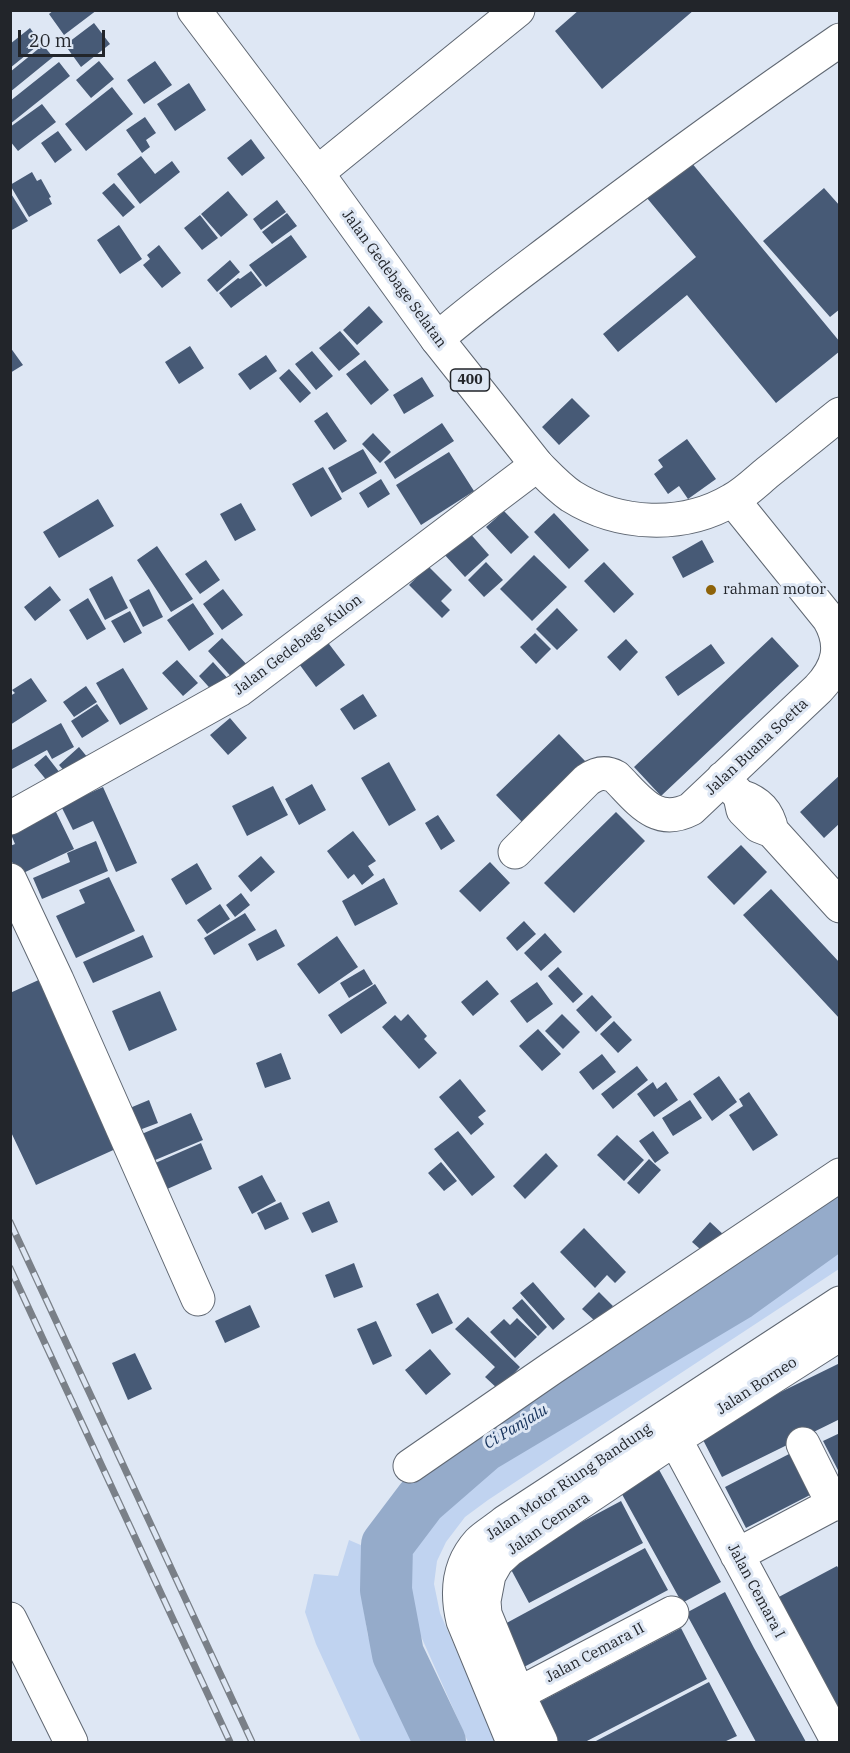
<!DOCTYPE html>
<style>
body{margin:0}
#map{position:relative;width:850px;height:1753px;overflow:hidden;background:#dee7f4;font-family:"IBM Plex Serif",serif}
canvas{display:block}
.frame{position:absolute;inset:0;border:12px solid #22252a;pointer-events:none}
.scale{position:absolute;left:18px;top:30px;width:87px;height:27px;box-sizing:border-box;border:3px solid #22252a;border-top:0;padding-left:8px;font-size:18px;line-height:21px;white-space:nowrap;color:#22252a;-webkit-text-stroke:4px #dee7f4;paint-order:stroke}
</style>
<div id="map">
<canvas width="850" height="1753"></canvas>
<div class="frame"></div>
<div class="scale">20 m</div>
</div>
<script>
const g = document.querySelector('canvas').getContext('2d');
g.lineJoin = 'round';
function fill(path, color) { g.fillStyle = color; g.fill(path, 'evenodd'); }
function strokePath(path, color, width, dash) { g.strokeStyle = color; g.lineWidth = width; g.lineCap = dash ? 'butt' : 'round'; g.setLineDash(dash || []); g.stroke(path); }
function drawText(font, color, halo, rows, align = 'center') {
  g.font = font + ' "IBM Plex Serif",serif'; g.lineWidth = 6; g.setLineDash([]); g.textBaseline = 'middle'; g.strokeStyle = halo; g.fillStyle = color; for (const [text, x, y, turn = 0] of rows) {
    g.save(); g.translate(x, y); g.rotate((+turn || 0) * Math.PI / 180); g.textAlign = isNaN(turn) ? turn : align; if (halo) g.strokeText(text, 0, 0); g.fillText(text, 0, 0); g.restore();
  }
}
const green = new Path2D(`
 M 839,1229 L 839,1269 L 488,1500 L 465,1517 L 446,1542 L 437,1561 L 434,1584 L 440,1613 L 496,1742 L 468,1742 L 416,1625 L 405,1586 L 408,1550 L 422,1516 L 445,1492 L 469,1472 Z
 M 349,1540 L 370,1549 L 361,1592 L 368,1636 L 417,1742 L 361,1742 L 316,1644 L 305,1612 L 314,1574 L 338,1576 Z`);
const river = new Path2D(`
 M 440,1742 L 398,1654 L 386,1590 L 387,1545 L 421,1500 L 482,1447 L 737,1295 L 840,1221`);
const building = new Path2D(`
 M 54,10 L 97,10 L 64,35 L 49,14 Z
 M 579,10 L 694,10 L 602,89 L 555,31 Z
 M 94,23 L 110,44 L 81,67 L 65,45 Z
 M 30,28 L 41,43 L 10,68 L 10,44 Z
 M 43,45 L 53,57 L 10,92 L 10,72 Z
 M 99,61 L 114,79 L 91,98 L 76,80 Z
 M 155,61 L 172,85 L 144,104 L 127,80 Z
 M 59,62 L 70,76 L 10,124 L 10,101 Z
 M 189,83 L 206,110 L 175,131 L 157,104 Z
 M 112,87 L 133,114 L 86,151 L 65,124 Z
 M 42,104 L 56,122 L 18,151 L 10,141 L 10,127 Z
 M 145,117 L 156,133 L 146,140 L 150,147 L 142,153 L 126,130 Z
 M 58,131 L 72,150 L 55,163 L 41,143 Z
 M 251,139 L 265,158 L 242,176 L 227,158 Z
 M 141,156 L 155,174 L 172,161 L 180,172 L 140,204 L 117,174 Z
 M 686,156 L 840,342 L 840,351 L 776,403 L 687,295 L 618,352 L 603,334 L 696,257 L 642,192 Z
 M 32,172 L 37,181 L 41,179 L 51,197 L 49,198 L 52,204 L 29,217 L 10,185 Z
 M 114,183 L 135,207 L 123,217 L 102,193 Z
 M 824,188 L 840,206 L 840,309 L 830,317 L 763,241 Z
 M 228,191 L 248,215 L 221,237 L 201,214 Z
 M 10,192 L 28,221 L 10,231 Z
 M 277,200 L 286,212 L 261,230 L 253,219 Z
 M 287,213 L 297,226 L 272,244 L 262,232 Z
 M 200,215 L 218,238 L 202,250 L 184,228 Z
 M 119,225 L 142,259 L 120,274 L 97,240 Z
 M 291,235 L 307,257 L 266,287 L 249,265 Z
 M 159,245 L 181,273 L 162,288 L 143,265 L 150,259 L 147,255 Z
 M 230,260 L 240,272 L 217,292 L 207,280 Z
 M 251,271 L 262,285 L 231,308 L 219,293 L 238,278 L 240,279 Z
 M 369,306 L 383,322 L 357,345 L 343,330 Z
 M 340,331 L 360,354 L 339,371 L 319,348 Z
 M 190,346 L 204,368 L 179,384 L 165,362 Z
 M 10,347 L 23,365 L 10,373 Z
 M 312,351 L 333,376 L 316,390 L 295,364 Z
 M 266,355 L 277,371 L 250,390 L 238,374 Z
 M 365,360 L 389,390 L 371,405 L 346,374 Z
 M 289,369 L 311,393 L 300,403 L 279,378 Z
 M 422,377 L 434,396 L 404,414 L 393,395 Z
 M 572,398 L 590,416 L 559,445 L 542,427 Z
 M 327,412 L 347,441 L 334,450 L 314,421 Z
 M 442,423 L 454,441 L 395,479 L 384,462 Z
 M 373,433 L 391,452 L 380,463 L 362,444 Z
 M 687,439 L 716,479 L 688,499 L 679,486 L 668,494 L 654,474 L 663,467 L 658,460 Z
 M 363,449 L 377,473 L 342,493 L 328,468 Z
 M 449,452 L 474,491 L 421,525 L 396,485 Z
 M 323,467 L 342,499 L 311,517 L 292,484 Z
 M 381,479 L 390,494 L 368,508 L 359,493 Z
 M 98,499 L 114,526 L 59,558 L 43,532 Z
 M 241,503 L 256,530 L 235,541 L 220,514 Z
 M 504,511 L 529,537 L 511,554 L 486,527 Z
 M 554,513 L 589,550 L 569,569 L 534,532 Z
 M 468,531 L 489,555 L 465,577 L 443,553 Z
 M 702,540 L 714,562 L 683,578 L 672,557 Z
 M 157,546 L 193,599 L 171,612 L 137,560 Z
 M 534,555 L 567,587 L 532,621 L 500,589 Z
 M 206,560 L 220,580 L 200,594 L 185,574 Z
 M 486,562 L 503,580 L 484,597 L 468,580 Z
 M 604,562 L 634,594 L 614,613 L 584,581 Z
 M 428,566 L 452,590 L 441,601 L 450,610 L 442,618 L 409,585 Z
 M 112,576 L 128,608 L 105,620 L 89,589 Z
 M 50,586 L 61,600 L 35,621 L 24,607 Z
 M 149,589 L 163,617 L 143,627 L 129,600 Z
 M 223,589 L 243,615 L 222,630 L 203,604 Z
 M 88,598 L 106,629 L 87,640 L 69,610 Z
 M 193,603 L 214,634 L 189,651 L 167,620 Z
 M 557,608 L 578,630 L 557,650 L 536,629 Z
 M 130,611 L 142,633 L 124,643 L 111,621 Z
 M 535,633 L 551,649 L 536,664 L 520,647 Z
 M 323,636 L 345,665 L 316,687 L 294,657 Z
 M 772,637 L 799,666 L 661,796 L 634,767 Z
 M 222,638 L 250,668 L 236,682 L 208,651 Z
 M 626,639 L 638,652 L 620,671 L 607,657 Z
 M 711,644 L 725,663 L 678,696 L 665,677 Z
 M 177,660 L 198,683 L 183,696 L 162,673 Z
 M 213,662 L 231,682 L 216,695 L 199,676 Z
 M 123,668 L 148,709 L 120,725 L 96,683 Z
 M 31,678 L 47,701 L 10,725 L 10,696 L 15,693 L 12,690 Z
 M 86,686 L 97,702 L 74,717 L 63,702 Z
 M 363,694 L 377,716 L 354,730 L 340,709 Z
 M 97,704 L 109,721 L 82,738 L 71,721 Z
 M 230,718 L 247,738 L 228,755 L 210,735 Z
 M 61,723 L 74,747 L 52,759 L 47,750 L 12,769 L 10,751 Z
 M 559,734 L 586,762 L 523,823 L 496,795 Z
 M 79,747 L 93,764 L 73,781 L 59,765 Z
 M 46,755 L 60,773 L 48,782 L 34,765 Z
 M 389,762 L 416,810 L 389,826 L 361,778 Z
 M 840,775 L 840,823 L 824,838 L 800,812 Z
 M 312,784 L 326,810 L 299,825 L 285,799 Z
 M 273,786 L 288,815 L 247,836 L 232,806 Z
 M 103,787 L 137,863 L 116,872 L 93,821 L 73,830 L 61,806 Z
 M 55,810 L 74,849 L 19,875 L 10,858 L 10,846 L 15,844 L 10,832 Z
 M 616,812 L 645,841 L 574,913 L 544,883 Z
 M 438,815 L 455,841 L 441,850 L 425,823 Z
 M 353,831 L 376,861 L 368,866 L 374,875 L 362,885 L 354,874 L 348,879 L 327,851 Z
 M 96,841 L 108,871 L 42,899 L 33,878 L 70,862 L 67,853 Z
 M 741,845 L 767,872 L 734,905 L 707,877 Z
 M 261,856 L 275,872 L 251,892 L 238,876 Z
 M 490,862 L 510,883 L 480,912 L 459,891 Z
 M 197,863 L 212,889 L 186,905 L 171,879 Z
 M 109,877 L 135,931 L 76,958 L 56,916 L 85,903 L 79,890 Z
 M 384,878 L 398,904 L 355,926 L 342,901 Z
 M 771,889 L 840,963 L 840,1019 L 743,915 Z
 M 241,893 L 250,905 L 235,917 L 226,905 Z
 M 220,904 L 230,919 L 207,934 L 197,920 Z
 M 245,913 L 256,930 L 214,955 L 204,938 Z
 M 524,921 L 536,934 L 517,951 L 506,938 Z
 M 276,929 L 285,946 L 257,961 L 248,944 Z
 M 545,933 L 562,952 L 541,971 L 524,953 Z
 M 143,935 L 153,957 L 93,983 L 83,962 Z
 M 337,936 L 358,967 L 319,994 L 297,964 Z
 M 558,967 L 583,994 L 573,1003 L 548,976 Z
 M 364,969 L 373,984 L 349,998 L 340,983 Z
 M 43,978 L 120,1147 L 36,1185 L 10,1130 L 10,993 Z
 M 487,980 L 499,994 L 473,1016 L 461,1002 Z
 M 537,982 L 553,1004 L 527,1023 L 510,1001 Z
 M 375,984 L 387,1003 L 341,1034 L 328,1015 Z
 M 160,991 L 177,1030 L 129,1051 L 112,1011 Z
 M 592,995 L 612,1017 L 596,1032 L 576,1010 Z
 M 408,1014 L 427,1036 L 424,1039 L 437,1053 L 419,1069 L 382,1027 L 395,1015 L 401,1021 Z
 M 562,1014 L 580,1032 L 563,1049 L 545,1031 Z
 M 614,1021 L 632,1040 L 618,1053 L 600,1034 Z
 M 538,1029 L 561,1054 L 542,1071 L 519,1046 Z
 M 281,1053 L 291,1079 L 265,1088 L 256,1063 Z
 M 602,1054 L 616,1072 L 593,1090 L 579,1072 Z
 M 637,1066 L 648,1080 L 613,1109 L 601,1094 Z
 M 719,1076 L 737,1102 L 712,1121 L 693,1094 Z
 M 460,1079 L 486,1111 L 478,1117 L 484,1124 L 471,1135 L 439,1097 Z
 M 653,1082 L 657,1089 L 666,1082 L 678,1100 L 654,1117 L 637,1094 Z
 M 749,1092 L 778,1135 L 753,1151 L 729,1115 L 743,1106 L 739,1099 Z
 M 149,1100 L 158,1123 L 134,1132 L 125,1110 Z
 M 690,1100 L 702,1118 L 673,1136 L 662,1118 Z
 M 191,1113 L 203,1140 L 148,1163 L 137,1136 Z
 M 458,1131 L 495,1177 L 472,1196 L 434,1149 Z
 M 653,1131 L 669,1153 L 655,1163 L 639,1141 Z
 M 617,1135 L 644,1160 L 624,1181 L 597,1155 Z
 M 201,1143 L 212,1169 L 165,1190 L 153,1164 Z
 M 546,1153 L 558,1166 L 525,1199 L 513,1186 Z
 M 649,1159 L 661,1170 L 639,1194 L 627,1183 Z
 M 441,1162 L 457,1181 L 444,1191 L 428,1173 Z
 M 262,1175 L 276,1201 L 252,1214 L 238,1187 Z
 M 329,1201 L 338,1222 L 312,1233 L 302,1213 Z
 M 281,1202 L 289,1219 L 265,1230 L 257,1213 Z
 M 710,1222 L 725,1236 L 707,1255 L 692,1242 Z
 M 584,1228 L 626,1272 L 615,1283 L 607,1275 L 595,1288 L 560,1252 Z
 M 354,1263 L 363,1287 L 334,1298 L 325,1275 Z
 M 533,1282 L 565,1319 L 553,1330 L 520,1293 Z
 M 599,1292 L 613,1306 L 596,1322 L 582,1309 Z
 M 438,1293 L 453,1323 L 432,1334 L 416,1304 Z
 M 522,1299 L 547,1327 L 538,1336 L 512,1308 Z
 M 250,1305 L 260,1327 L 225,1343 L 215,1321 Z
 M 468,1317 L 520,1367 L 499,1390 L 485,1377 L 495,1367 L 455,1329 Z
 M 517,1318 L 537,1337 L 515,1358 L 490,1332 L 504,1319 L 510,1325 Z
 M 376,1321 L 392,1356 L 373,1365 L 357,1329 Z
 M 430,1349 L 451,1374 L 426,1395 L 405,1370 Z
 M 135,1353 L 152,1389 L 128,1400 L 112,1363 Z
 M 840,1363 L 840,1419 L 722,1477 L 699,1432 Z
 M 840,1433 L 840,1474 L 823,1441 Z
 M 791,1453 L 812,1494 L 746,1528 L 725,1487 Z
 M 657,1466 L 721,1582 L 682,1603 L 618,1487 Z
 M 621,1501 L 643,1543 L 529,1603 L 507,1562 Z
 M 645,1548 L 668,1590 L 524,1667 L 501,1626 Z
 M 837,1566 L 840,1571 L 840,1718 L 775,1599 Z
 M 725,1592 L 754,1648 L 806,1742 L 756,1742 L 686,1613 Z
 M 681,1628 L 707,1679 L 585,1742 L 557,1742 L 536,1704 Z
 M 709,1682 L 737,1736 L 724,1742 L 594,1742 Z`);
const minor = new Path2D(`
 M 317,173 L 518,10
 M 437,339 C 482,300 530,266 577,230 C 663,165 751,101 840,40
 M 723,778 L 740,796 L 743,810 L 759,826 L 772,831 C 768,812 759,802 740,796
 M 10,818 L 239,690 L 537,465
 M 772,831 L 840,906
 M 515,852 L 587,780 C 597,773 605,771 616,777 C 639,800 656,827 691,809 L 818,689 C 839,667 844,645 829,619 L 733,500
 M 10,880 L 57,980 L 198,1299
 M 675,1439 L 838,1742
 M 803,1444 L 833,1504
 M 410,1466 L 552,1368 L 840,1175
 M 737,1555 L 833,1504 L 840,1504
 M 10,1619 L 71,1742
 M 518,1694 L 672,1613
 M 513,1742 L 463,1621 C 456,1592 458,1565 479,1542 C 486,1535 497,1529 505,1522 L 840,1303
 M 541,1742 L 518,1694 L 485,1614 L 484,1601 L 489,1575 L 497,1561 L 509,1550 L 675,1439 L 840,1334`);
const major = new Path2D(`
 M 194,10 L 317,173 L 437,339 L 537,465 C 548,476 558,487 571,496 C 619,526 683,529 732,500 C 745,493 757,481 768,472 C 792,453 816,433 840,414`);
const rail = new Path2D(`
 M 10,1222 L 252,1742
 M 10,1268 L 230,1742`);
const markers = [
 [711,590,6,"#8e6309"]
];
const shields = [
 [470,380,39]
];
const shieldNames = [
 ["400",470,380]
];
const streetNames = [
 ["Jalan Gedebage Selatan",394,279,54],
 ["Jalan Gedebage Kulon",298,645,-37],
 ["Jalan Buana Soetta",757,747,-43],
 ["Jalan Borneo",757,1386,-33],
 ["Jalan Motor Riung Bandung",569,1482,-34],
 ["Jalan Cemara",549,1524,-35],
 ["Jalan Cemara I",756,1591,62],
 ["Jalan Cemara II",595,1653,-28]
];
const poiNames = [
 ["rahman motor",723,590]
];
const waterNames = [
 ["Ci Panjalu",516,1427,-31]
];
fill(green, '#c0d3f0');
strokePath(river, '#95abca', 52);
fill(building, '#475a76');
strokePath(minor, '#5f6772', 35);
strokePath(major, '#5f6772', 35);
strokePath(minor, '#fff', 33);
strokePath(major, '#fff', 33);
strokePath(rail, '#7a8088', 7);
strokePath(rail, '#dee7f4', 4.5, [14]);
for (const [x, y, r, color] of markers) { const dot = new Path2D(); dot.arc(x, y, r, 0, 2 * Math.PI); g.fillStyle = color; g.fill(dot); strokePath(dot, '#dee7f4', 2); }
for (const [x, y, w] of shields) { const box = new Path2D(); box.roundRect(x - w / 2, y - 11, w, 22, 4.5); g.fillStyle = '#dee7f4'; g.fill(box); strokePath(box, '#22252a', 1.5); }
drawText('bold 14px', '#22252a', null, shieldNames);
drawText('15px', '#22252a', '#dee7f4', streetNames);
drawText('15px', '#22252a', '#dee7f4', poiNames, 'left');
drawText('italic 16px', '#133059', '#dee7f4', waterNames);
</script>
